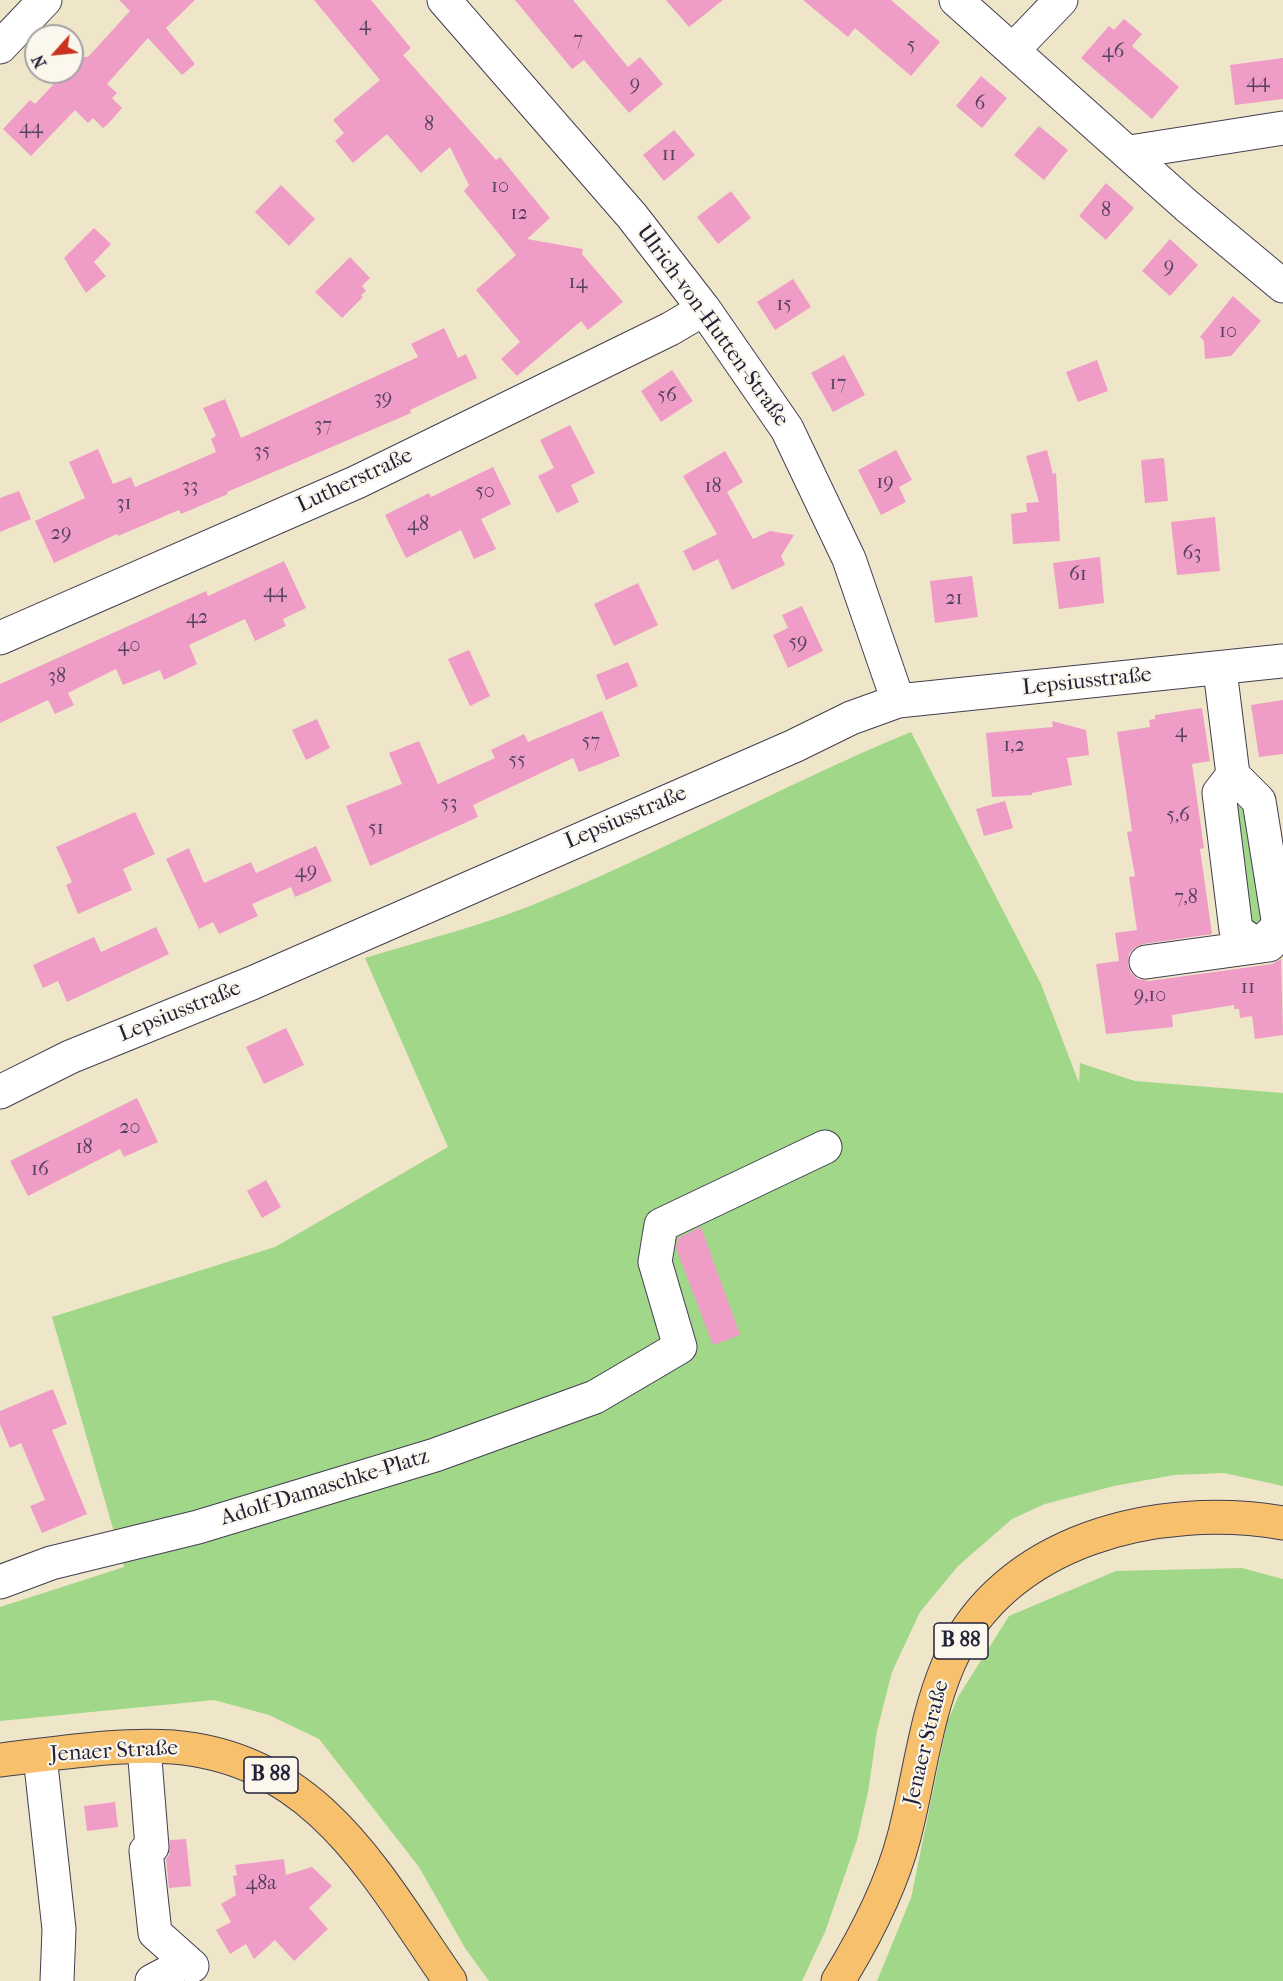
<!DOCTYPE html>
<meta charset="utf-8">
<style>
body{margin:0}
#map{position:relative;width:1283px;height:1981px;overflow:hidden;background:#efe6c9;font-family:"IM FELL French Canon",serif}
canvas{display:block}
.north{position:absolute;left:24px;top:24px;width:60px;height:60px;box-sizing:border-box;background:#fbf7ec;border:2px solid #a4a2a5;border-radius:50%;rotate:243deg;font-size:16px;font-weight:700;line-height:24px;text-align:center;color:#22223b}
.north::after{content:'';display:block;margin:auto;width:21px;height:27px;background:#c8321e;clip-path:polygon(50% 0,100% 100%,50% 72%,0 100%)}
</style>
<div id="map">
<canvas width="1283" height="1981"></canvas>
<div class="north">N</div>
</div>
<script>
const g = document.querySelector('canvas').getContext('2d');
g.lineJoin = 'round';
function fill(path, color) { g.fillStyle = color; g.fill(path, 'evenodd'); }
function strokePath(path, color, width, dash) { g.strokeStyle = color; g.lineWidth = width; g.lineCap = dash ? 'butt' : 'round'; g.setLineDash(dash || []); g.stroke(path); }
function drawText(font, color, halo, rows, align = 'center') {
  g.font = font + ' "IM FELL French Canon",serif'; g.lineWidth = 4.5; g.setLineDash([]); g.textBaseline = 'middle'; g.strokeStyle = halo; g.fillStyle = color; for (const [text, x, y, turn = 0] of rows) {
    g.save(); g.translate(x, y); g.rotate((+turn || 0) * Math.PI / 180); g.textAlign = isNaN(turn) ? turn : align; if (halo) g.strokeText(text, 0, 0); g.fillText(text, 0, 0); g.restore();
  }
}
const green = new Path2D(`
 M 911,732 L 1041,984 L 1079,1083 L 1080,1063 L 1135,1081 L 1283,1093 L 1283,1486 L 1224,1473 L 1174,1475 L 1114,1486 L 1045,1504 L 1012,1519 L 958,1566 L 920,1612 L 892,1672 L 877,1731 L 868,1792 L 857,1840 L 825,1932 L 802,1981 L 489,1981 L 465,1948 L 419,1867 L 319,1739 L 269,1715 L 214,1700 L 0,1721 L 0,1607 L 124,1567 L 52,1317 L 275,1247 L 448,1147 L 365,958 C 420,941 477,927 530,906 C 660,854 782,785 911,732 Z
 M 1239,806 L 1246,808 L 1263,919 L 1256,923 L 1248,922 L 1235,808 Z
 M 1242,1568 L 1283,1579 L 1283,1981 L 877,1981 L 911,1898 L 947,1723 L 958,1697 L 1009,1616 L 1116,1571 Z`);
const building = new Path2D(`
 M 119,0 L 195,0 L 166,28 L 195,64 L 182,75 L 148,38 L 107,84 L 117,93 L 112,98 L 122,108 L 108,124 L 103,128 L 93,118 L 88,123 L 75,110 L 31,156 L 3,129 L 30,100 L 35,104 L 65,72 L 72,72 L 72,57 L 88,57 L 130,11 Z
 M 314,0 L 371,0 L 411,48 L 403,55 L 496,160 L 500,157 L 550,218 L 527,239 L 583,249 L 582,254 L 623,302 L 588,330 L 581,321 L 517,376 L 501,359 L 520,342 L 476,290 L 516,255 L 464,191 L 469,185 L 450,147 L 421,173 L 387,134 L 353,163 L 335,141 L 344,133 L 333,120 L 380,80 Z
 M 515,0 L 573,0 L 628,67 L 640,57 L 663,84 L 629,113 L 584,60 L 572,69 Z
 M 666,0 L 723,0 L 689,27 Z
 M 803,0 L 891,0 L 940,42 L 911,76 L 855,28 L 848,37 Z
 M 1124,19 L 1142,34 L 1132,46 L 1179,87 L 1152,119 L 1081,58 L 1109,26 L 1114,30 Z
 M 1283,58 L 1283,99 L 1235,105 L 1230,65 Z
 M 981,76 L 1007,98 L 982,128 L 956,106 Z
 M 1039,126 L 1068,150 L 1044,180 L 1014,155 Z
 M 674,130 L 695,155 L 664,181 L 643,155 Z
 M 1106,183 L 1134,208 L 1106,240 L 1079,216 Z
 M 281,185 L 315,219 L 289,246 L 255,212 Z
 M 731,191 L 751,218 L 718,244 L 697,217 Z
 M 94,228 L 111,244 L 94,262 L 106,276 L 86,293 L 64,258 Z
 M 1170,239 L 1198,265 L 1170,296 L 1142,271 Z
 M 350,257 L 370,278 L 362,286 L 366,291 L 361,295 L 363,297 L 342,318 L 315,292 Z
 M 793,279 L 811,307 L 775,330 L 757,302 Z
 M 1233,296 L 1261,321 L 1231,356 L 1205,359 L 1204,341 L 1200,337 Z
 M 444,328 L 458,358 L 466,354 L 477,378 L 410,410 L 411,413 L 227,492 L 228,494 L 181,514 L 179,510 L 118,536 L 117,534 L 54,563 L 35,521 L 85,498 L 69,462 L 98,449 L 113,484 L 131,477 L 135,487 L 216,452 L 211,439 L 216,436 L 203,408 L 225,399 L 241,438 L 418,357 L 411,344 Z
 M 844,355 L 865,395 L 833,412 L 811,373 Z
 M 1097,360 L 1108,391 L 1078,402 L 1066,372 Z
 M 672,370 L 693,401 L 661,422 L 641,391 Z
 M 570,425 L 595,473 L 571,485 L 579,502 L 557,513 L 538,476 L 554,468 L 540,440 Z
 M 896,450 L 912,480 L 899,487 L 906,502 L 881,515 L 858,470 Z
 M 1047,450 L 1053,474 L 1056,473 L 1060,541 L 1013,544 L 1011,514 L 1027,512 L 1026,503 L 1039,502 L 1026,456 Z
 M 725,451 L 743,482 L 727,492 L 753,539 L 770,531 L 794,535 L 781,556 L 785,565 L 732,590 L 718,559 L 693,571 L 683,551 L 717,534 L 683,476 Z
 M 1164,458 L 1168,501 L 1145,503 L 1141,460 Z
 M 493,467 L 511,504 L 481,519 L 496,549 L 474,559 L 461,530 L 406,558 L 385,515 L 429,493 L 431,497 Z
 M 19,491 L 31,519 L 0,532 L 0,498 Z
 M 1215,517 L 1220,571 L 1177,575 L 1171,522 Z
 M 1100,557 L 1104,603 L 1059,609 L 1053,563 Z
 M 284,561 L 306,608 L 283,619 L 286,626 L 255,641 L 245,619 L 189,645 L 197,664 L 164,680 L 160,670 L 123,685 L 116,669 L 68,693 L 74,705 L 55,714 L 48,700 L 0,723 L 0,684 L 206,591 L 208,596 Z
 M 972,576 L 978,617 L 935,623 L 930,581 Z
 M 638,583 L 658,625 L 614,646 L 594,604 Z
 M 802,606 L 823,651 L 788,668 L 773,635 L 788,628 L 782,615 Z
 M 469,650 L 490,696 L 470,706 L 448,659 Z
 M 628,662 L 638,686 L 606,700 L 596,675 Z
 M 1283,700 L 1283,754 L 1259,757 L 1251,705 Z
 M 1202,708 L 1210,761 L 1192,764 L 1204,848 L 1200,849 L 1212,934 L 1143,944 L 1134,948 L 1129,954 L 1128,965 L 1131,973 L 1138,979 L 1149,981 L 1272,964 L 1281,959 L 1283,1035 L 1255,1039 L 1252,1016 L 1240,1018 L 1239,1009 L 1234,1009 L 1234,1005 L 1172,1015 L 1173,1027 L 1106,1034 L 1096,964 L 1119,961 L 1115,933 L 1137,930 L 1129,877 L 1135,876 L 1127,832 L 1132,831 L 1117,732 L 1150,727 L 1149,720 L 1155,719 L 1155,715 Z
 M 602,711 L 620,756 L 579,772 L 573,758 L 473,805 L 478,817 L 370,866 L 346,806 L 402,784 L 389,753 L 419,741 L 438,784 L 495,758 L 491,750 L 524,734 L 528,742 Z
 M 317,719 L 330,748 L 306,760 L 292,730 Z
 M 1052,721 L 1086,730 L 1089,755 L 1067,758 L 1072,785 L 1032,793 L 1032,795 L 992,797 L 986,733 L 1053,727 Z
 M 1005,801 L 1013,828 L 984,836 L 976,809 Z
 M 135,812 L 155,854 L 123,869 L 132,890 L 78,914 L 66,885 L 72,882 L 56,847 Z
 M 316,846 L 332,881 L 295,897 L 291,887 L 252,904 L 258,916 L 219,934 L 213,922 L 199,929 L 166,859 L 189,848 L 204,883 L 251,862 L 256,873 Z
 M 156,927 L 169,954 L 67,1002 L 58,981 L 43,988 L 33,965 L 94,937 L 101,952 Z
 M 286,1028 L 304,1065 L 264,1084 L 246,1047 Z
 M 137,1098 L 158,1142 L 124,1157 L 120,1149 L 28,1196 L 10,1161 Z
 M 266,1180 L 281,1207 L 262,1218 L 247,1191 Z
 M 701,1227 L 740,1335 L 713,1345 L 676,1248 L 678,1238 Z
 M 53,1389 L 67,1424 L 52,1430 L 87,1514 L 42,1533 L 30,1506 L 45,1500 L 21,1443 L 10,1448 L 0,1424 L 0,1411 Z
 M 115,1802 L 118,1827 L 87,1831 L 84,1806 Z
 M 186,1839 L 191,1886 L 169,1888 L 166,1859 L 169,1855 L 170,1840 Z
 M 284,1859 L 286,1875 L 312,1867 L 332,1886 L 309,1908 L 328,1929 L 294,1961 L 275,1940 L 254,1959 L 246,1944 L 230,1954 L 216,1930 L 231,1922 L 221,1904 L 236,1895 L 233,1876 L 237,1875 L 235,1865 Z`);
const minor = new Path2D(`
 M 444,0 L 632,216 L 704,309 L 787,429 L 849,559 L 898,701
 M 956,0 L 1187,206 L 1283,286
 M 0,47 L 45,0
 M 1013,50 L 1061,0
 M 1130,152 L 1283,128
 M 0,638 L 357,482 L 670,329 L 704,309
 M 1220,670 L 1233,775 L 1259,801 L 1279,926 L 1258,946 L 1236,930 L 1219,793 L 1233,775
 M 1146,962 L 1269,945
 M 0,1092 L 70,1057 L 252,983 L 794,746 L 851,718 L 898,701 L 1283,661
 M 0,1582 L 51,1563 L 198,1527 L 435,1455 L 595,1397 L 680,1347 L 655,1262 L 661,1225 L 825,1147
 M 144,1747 L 152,1847 L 146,1851 L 155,1933 L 192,1966
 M 40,1756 L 59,1929 L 57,1981
 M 152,1981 L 171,1971`);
const major = new Path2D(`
 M 0,1760 C 55,1754 118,1743 173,1747 C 318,1759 376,1875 450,1981
 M 838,1981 C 865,1937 891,1887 904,1837 C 919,1780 925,1719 948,1665 C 1003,1538 1159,1502 1283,1523`);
const numberNames = [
 ["4",365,25],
 ["7",578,40],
 ["5",911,46],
 ["46",1113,52],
 ["44",1258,82],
 ["9",635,85],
 ["6",980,104],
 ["8",429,125],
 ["44",31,128],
 ["11",669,155],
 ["10",500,187],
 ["8",1106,211],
 ["12",519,214],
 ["9",1169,267],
 ["14",578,283],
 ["15",784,305],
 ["10",1228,332],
 ["17",838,384],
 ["56",667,396],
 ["39",383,399],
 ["37",323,426],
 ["35",262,452],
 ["19",885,483],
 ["33",190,487],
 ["18",713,487],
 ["50",485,492],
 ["31",124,504],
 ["48",418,525],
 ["29",61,534],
 ["63",1192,554],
 ["61",1078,575],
 ["44",275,592],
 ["21",954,599],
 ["42",197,618],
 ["59",798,643],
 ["40",129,646],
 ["38",57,677],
 ["4",1181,732],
 ["57",591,742],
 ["1,2",1014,746],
 ["55",517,761],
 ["53",449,804],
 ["5,6",1178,816],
 ["51",376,829],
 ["49",306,872],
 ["7,8",1186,898],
 ["11",1248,988],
 ["9,10",1150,996],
 ["20",130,1128],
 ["18",84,1148],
 ["16",40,1170],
 ["48a",261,1884]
];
const shields = [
 [961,1641,54],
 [271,1775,54]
];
const shieldNames = [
 ["B 88",961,1641],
 ["B 88",271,1775]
];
const streetNames = [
 ["Ulrich-von-Hutten-Straße",712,326,54],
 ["Lutherstraße",355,481,-25],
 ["Lepsiusstraße",1087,682,-6],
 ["Lepsiusstraße",626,818,-23],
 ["Lepsiusstraße",180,1012,-22],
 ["Adolf-Damaschke-Platz",325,1488,-17],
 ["Jenaer Straße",927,1743,-76],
 ["Jenaer Straße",114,1752,-3]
];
fill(green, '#a1d788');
fill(building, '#ef9dc7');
strokePath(minor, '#413f50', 35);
strokePath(major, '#413f50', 35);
strokePath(minor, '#fff', 33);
strokePath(major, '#f7c06c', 33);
drawText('20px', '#55415e', null, numberNames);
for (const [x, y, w] of shields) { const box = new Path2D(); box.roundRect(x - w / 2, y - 18, w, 36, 4.5); g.fillStyle = '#fbf7ec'; g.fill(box); strokePath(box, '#22223b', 1.5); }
drawText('bold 21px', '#22223b', null, shieldNames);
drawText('22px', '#22223b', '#fbf7ec', streetNames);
</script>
